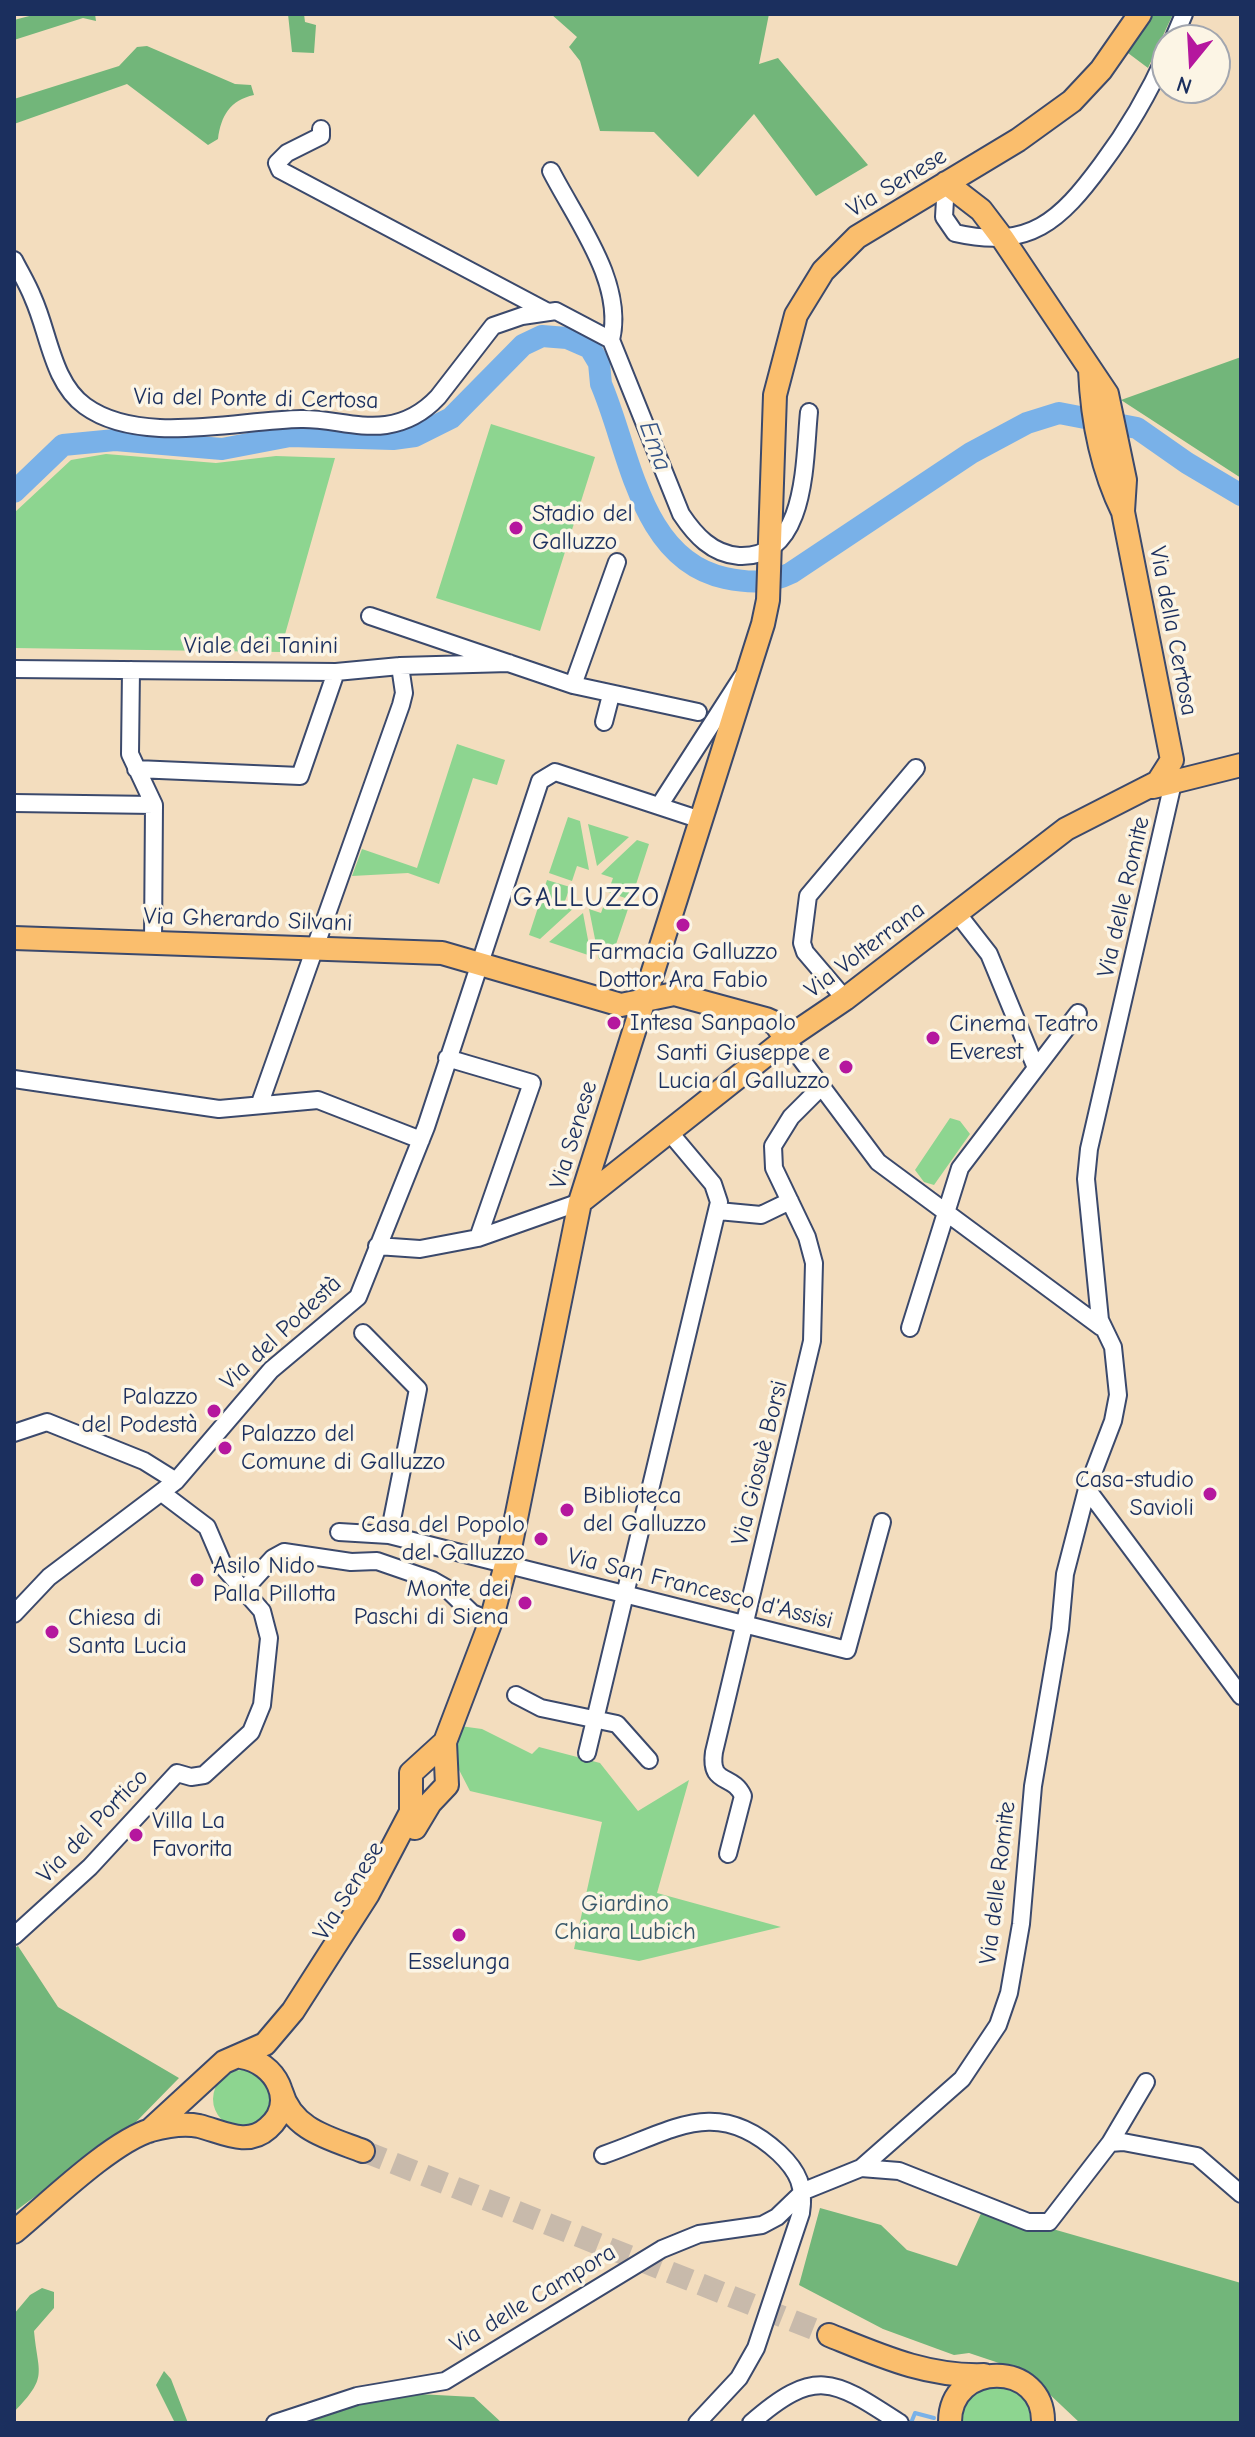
<!DOCTYPE html>
<meta charset="utf-8">
<style>
body{margin:0}
#map{position:relative;width:1255px;height:2437px;overflow:hidden;background:#f3ddbe;font-family:"Comic Neue",sans-serif}
canvas{display:block}
.frame{position:absolute;inset:0;border:16px solid #1b2f5e;pointer-events:none}
.north{position:absolute;left:1151px;top:24px;width:80px;height:80px;box-sizing:border-box;background:#fcf5e5;border:2px solid #a2a6af;border-radius:50%;rotate:198deg;font-size:22px;font-weight:700;line-height:32px;text-align:center;color:#1b2f5e}
.north::after{content:'';display:block;margin:auto;width:28px;height:36px;background:#b5179e;clip-path:polygon(50% 0,100% 100%,50% 72%,0 100%)}
</style>
<div id="map">
<canvas width="1255" height="2437"></canvas>
<div class="frame"></div>
<div class="north">N</div>
</div>
<script>
const g = document.querySelector('canvas').getContext('2d');
g.lineJoin = 'round';
function fill(path, color) { g.fillStyle = color; g.fill(path, 'evenodd'); }
function strokePath(path, color, width, dash) { g.strokeStyle = color; g.lineWidth = width; g.lineCap = dash ? 'butt' : 'round'; g.setLineDash(dash || []); g.stroke(path); }
function drawText(font, color, halo, rows, align = 'center') {
  g.font = font + ' "Comic Neue",sans-serif'; g.lineWidth = 7; g.setLineDash([]); g.textBaseline = 'middle'; g.strokeStyle = halo; g.fillStyle = color; for (const [text, x, y, turn = 0] of rows) {
    g.save(); g.translate(x, y); g.rotate((+turn || 0) * Math.PI / 180); g.textAlign = isNaN(turn) ? turn : align; if (halo) g.strokeText(text, 0, 0); g.fillText(text, 0, 0); g.restore();
  }
}
const green = new Path2D(`
 M 491,424 L 595,457 L 540,631 L 436,598 Z
 M 106,454 L 216,463 L 276,456 L 335,458 L 280,652 L 14,648 L 14,513 L 71,460 Z
 M 457,744 L 505,760 L 497,785 L 473,778 L 439,884 L 408,873 L 352,876 L 362,849 L 417,868 Z
 M 568,817 L 580,821 L 589,870 L 577,866 L 572,881 L 549,873 Z
 M 588,824 L 629,837 L 597,866 Z
 M 637,840 L 649,844 L 631,900 L 608,892 L 613,878 L 601,874 Z
 M 547,880 L 570,887 L 565,901 L 577,905 L 540,939 L 529,935 Z
 M 606,899 L 629,906 L 610,962 L 599,959 L 589,909 L 601,913 Z
 M 583,913 L 591,956 L 549,942 Z
 M 950,1118 L 960,1121 L 970,1134 L 934,1185 L 924,1182 L 915,1170 Z
 M 460,1726 L 482,1729 L 532,1754 L 539,1747 L 600,1763 L 638,1811 L 689,1780 L 657,1893 L 781,1927 L 639,1961 L 574,1949 L 602,1822 L 470,1791 L 456,1764 Z
 M213 2099a29 29 0 1 1 58 0a29 29 0 1 1-58 0Z
 M 1000,2381 L 1029,2399 L 1035,2423 L 957,2423 L 968,2393 Z`);
const forest = new Path2D(`
 M 37,14 L 95,14 L 96,21 L 83,18 L 14,40 L 14,20 Z
 M 288,14 L 304,14 L 305,22 L 316,25 L 314,53 L 292,52 Z
 M 551,14 L 769,14 L 759,64 L 778,58 L 868,165 L 816,196 L 754,114 L 698,177 L 654,132 L 600,131 L 580,61 L 569,47 L 577,37 Z
 M 1152,14 L 1173,14 L 1148,68 L 1124,50 Z
 M 147,46 L 235,84 L 251,85 L 254,95 C 230,100 221,116 218,139 L 208,145 L 127,84 L 14,124 L 14,99 L 119,66 L 137,47 Z
 M 1241,357 L 1241,478 L 1121,400 Z
 M 18,1946 L 58,2007 L 179,2078 L 133,2125 L 14,2212 L 14,1949 Z
 M 820,2208 L 881,2225 L 907,2250 L 957,2266 L 983,2209 L 1241,2283 L 1241,2423 L 1080,2423 L 1026,2372 L 969,2353 L 954,2355 L 883,2329 L 799,2285 Z
 M 42,2288 L 54,2292 L 54,2308 L 34,2331 C 38,2375 49,2376 14,2412 L 14,2314 L 30,2295 Z
 M 164,2371 L 171,2379 L 188,2423 L 175,2423 L 156,2385 Z
 M 418,2394 L 474,2397 L 502,2423 L 304,2423 L 337,2405 Z`);
const stream = new Path2D(`
 M 14,241 L 14,242
 M 911,2423 L 915,2413 L 934,2418`);
const river = new Path2D(`
 M 14,492 L 63,445 L 115,440 L 222,449 L 290,436 L 393,439 L 415,436 L 451,418 L 523,345 L 542,336 L 567,338 L 590,348 L 599,363 L 601,384 C 630,451 640,560 725,578 C 749,583 769,584 791,573 L 971,453 L 1027,423 L 1059,413 L 1137,428 L 1187,463 L 1241,495`);
const majorTunnel = new Path2D(`
 M 363,2151 L 829,2335`);
const minor = new Path2D(`
 M 1173,40 L 1184,14
 M 321,129 L 321,136 L 287,153 L 277,163 L 280,170 L 548,312
 M 551,171 C 576,220 625,283 611,340
 M 946,183 L 944,217 L 955,233 C 1030,250 1060,221 1102,164 C 1129,128 1149,93 1167,53
 M 14,260 C 20,272 28,285 33,298 C 49,333 52,382 85,406 C 140,446 237,420 301,419 C 328,418 358,429 386,425 C 407,422 423,413 438,397 L 493,326 L 522,316 L 556,311 L 611,340 L 681,514 C 695,535 712,554 739,556 C 808,559 804,460 809,412
 M 370,616 L 573,685 L 698,712
 M 14,669 L 336,672 L 400,666 L 509,663
 M 131,670 L 130,754 L 154,805 L 153,943
 M 573,685 L 617,562
 M 604,722 L 611,695
 M 136,769 L 300,776 L 336,672
 M 14,803 L 154,805
 M 659,806 L 742,677
 M 957,913 L 989,954 L 1036,1068
 M 845,999 L 805,952 L 802,943 L 808,896 L 916,768
 M 786,1039 L 878,1162 L 1101,1327
 M 447,1058 L 532,1083 L 478,1238
 M 14,1079 L 219,1109 L 318,1100 L 421,1140
 M 260,1103 L 401,705 L 404,693 L 400,666
 M 718,1211 L 761,1215 L 790,1201
 M 377,1246 L 420,1249 L 478,1238 L 580,1202
 M 910,1328 L 960,1168 L 1078,1013
 M 363,1333 L 418,1389 L 389,1535
 M 14,1433 L 47,1422 L 144,1461 L 176,1481
 M 1087,1489 L 1241,1696
 M 339,1532 L 389,1535 L 847,1650 L 882,1522
 M 243,1591 L 273,1558 L 284,1552 L 351,1562 L 377,1561 L 432,1580 L 446,1588 L 472,1613 L 491,1621
 M 14,1614 L 49,1577 L 176,1481 L 271,1370 L 358,1297 L 426,1127 L 540,781 L 555,772 L 701,820
 M 516,1695 L 541,1708 L 617,1724 L 649,1760
 M 587,1753 L 719,1202 L 713,1184 L 671,1134
 M 728,1854 L 743,1796 C 733,1773 709,1786 714,1752 L 812,1341 L 814,1263 L 807,1237 L 774,1168 L 773,1146 L 791,1117 L 821,1087
 M 14,1936 L 90,1867 L 177,1773 L 191,1777 L 204,1775 L 251,1732 L 262,1705 L 269,1638 L 262,1611 L 225,1569 L 207,1527 L 162,1493
 M 1110,2143 L 1146,2082
 M 603,2155 C 673,2131 716,2095 779,2153 C 799,2172 805,2187 801,2213 L 756,2348 L 739,2378 L 697,2423
 M 861,2168 L 899,2171 L 1028,2222 L 1049,2222 L 1110,2143 L 1123,2142 L 1197,2156 L 1241,2194
 M 275,2423 L 357,2396 L 445,2381 L 662,2249 L 699,2234 L 762,2225 L 777,2217 L 804,2191 L 861,2168 L 962,2079 L 998,2025 L 1009,1993 L 1021,1924 L 1033,1786 L 1060,1629 L 1065,1574 L 1087,1489 L 1113,1421 L 1118,1395 L 1113,1347 L 1100,1320 L 1086,1179 L 1089,1149 L 1173,783
 M 751,2423 C 816,2366 834,2380 900,2423`);
const major = new Path2D(`
 M 946,183 L 981,210 L 1003,239 L 1107,394 L 1125,480 L 1123,511
 M 1090,370 C 1092,418 1102,469 1123,512 L 1172,760
 M 1153,787 L 1241,765
 M 14,938 L 442,953 L 621,1005 L 674,994 L 766,1019 L 775,1023 L 786,1039
 M 580,1202 L 786,1039 L 845,999 L 1066,829 L 1158,782 L 1172,760
 M 415,1828 L 430,1803 L 447,1785 L 445,1742
 M 281,2091 C 292,2130 329,2138 363,2151
 M 149,2131 L 224,2062 L 265,2044 L 293,2011 L 368,1894 L 411,1812 L 411,1773 L 445,1742 L 491,1621 L 509,1553 L 580,1202 L 763,624 L 768,600 L 775,395 L 796,315 L 823,271 L 857,237 L 1018,140 L 1072,101 L 1101,70 L 1140,14
 M 14,2232 C 48,2204 111,2142 151,2130 C 166,2126 184,2123 199,2126 C 223,2132 247,2147 268,2128 C 298,2102 275,2062 241,2057
 M 829,2335 C 881,2356 927,2377 984,2375
 M 950,2423 C 949,2360 1045,2360 1043,2423`);
const markers = [
 [516,528,8,"#b5179e"],
 [683,925,8,"#b5179e"],
 [614,1023,8,"#b5179e"],
 [933,1038,8,"#b5179e"],
 [846,1067,8,"#b5179e"],
 [214,1411,8,"#b5179e"],
 [225,1448,8,"#b5179e"],
 [1210,1494,8,"#b5179e"],
 [567,1510,8,"#b5179e"],
 [541,1539,8,"#b5179e"],
 [197,1580,8,"#b5179e"],
 [525,1603,8,"#b5179e"],
 [52,1632,8,"#b5179e"],
 [136,1835,8,"#b5179e"],
 [459,1935,8,"#b5179e"]
];
const streetNames = [
 ["Via Senese",897,183,-31],
 ["Via del Ponte di Certosa",256,399,1],
 ["Via della Certosa",1173,631,79],
 ["Viale dei Tanini",261,646],
 ["Via delle Romite",1124,897,-77],
 ["Via Gherardo Silvani",248,920,2],
 ["Via Volterrana",865,950,-37],
 ["Via Senese",574,1135,-73],
 ["Via del Podestà",281,1333,-43],
 ["Via Giosuè Borsi",760,1463,-76],
 ["Via San Francesco d'Assisi",700,1589,14],
 ["Via del Portico",93,1826,-46],
 ["Via delle Romite",998,1883,-83],
 ["Via Senese",349,1891,-58],
 ["Via delle Campora",533,2299,-31]
];
const poiNames = [
 ["Stadio del",532,514],
 ["Galluzzo",532,542],
 ["Farmacia Galluzzo",683,952,"center"],
 ["Dottor Ara Fabio",683,980,"center"],
 ["Intesa Sanpaolo",630,1023],
 ["Cinema Teatro",949,1024],
 ["Everest",949,1052],
 ["Santi Giuseppe e",830,1053,"right"],
 ["Lucia al Galluzzo",830,1081,"right"],
 ["Palazzo",198,1397,"right"],
 ["del Podestà",198,1425,"right"],
 ["Palazzo del",241,1434],
 ["Comune di Galluzzo",241,1462],
 ["Casa-studio",1194,1480,"right"],
 ["Savioli",1194,1508,"right"],
 ["Biblioteca",583,1496],
 ["del Galluzzo",583,1524],
 ["Casa del Popolo",525,1525,"right"],
 ["del Galluzzo",525,1553,"right"],
 ["Asilo Nido",213,1566],
 ["Palla Pillotta",213,1594],
 ["Monte dei",509,1589,"right"],
 ["Paschi di Siena",509,1617,"right"],
 ["Chiesa di",68,1618],
 ["Santa Lucia",68,1646],
 ["Villa La",152,1821],
 ["Favorita",152,1849],
 ["Esselunga",459,1962,"center"]
];
const parkNames = [
 ["Giardino",625,1904],
 ["Chiara Lubich",625,1932]
];
const waterNames = [
 ["Ema",655,446,70]
];
const quarterNames = [
 ["GALLUZZO",587,898]
];
fill(green, '#8dd590');
fill(forest, '#72b67a');
strokePath(stream, '#79b1e8', 4);
strokePath(river, '#79b1e8', 22);
strokePath(majorTunnel, '#c8baab', 22, [22, 11]);
strokePath(minor, '#3b496c', 20);
strokePath(major, '#3b496c', 26);
strokePath(minor, '#fff', 16);
strokePath(major, '#fabe6d', 22);
for (const [x, y, r, color] of markers) { const dot = new Path2D(); dot.arc(x, y, r, 0, 2 * Math.PI); g.fillStyle = color; g.fill(dot); strokePath(dot, '#fcf5e5', 3); }
drawText('24px', '#1b2f5e', '#fcf5e5', streetNames);
drawText('24px', '#1b2f5e', '#fcf5e5', poiNames, 'left');
drawText('24px', '#38586a', '#fcf5e5', parkNames);
drawText('italic 26px', '#375687', '#fcf5e5', waterNames);
g.letterSpacing = '2px';
drawText('28px', '#1b2f5e', '#fcf5e5', quarterNames);
g.letterSpacing = '0px';
</script>
